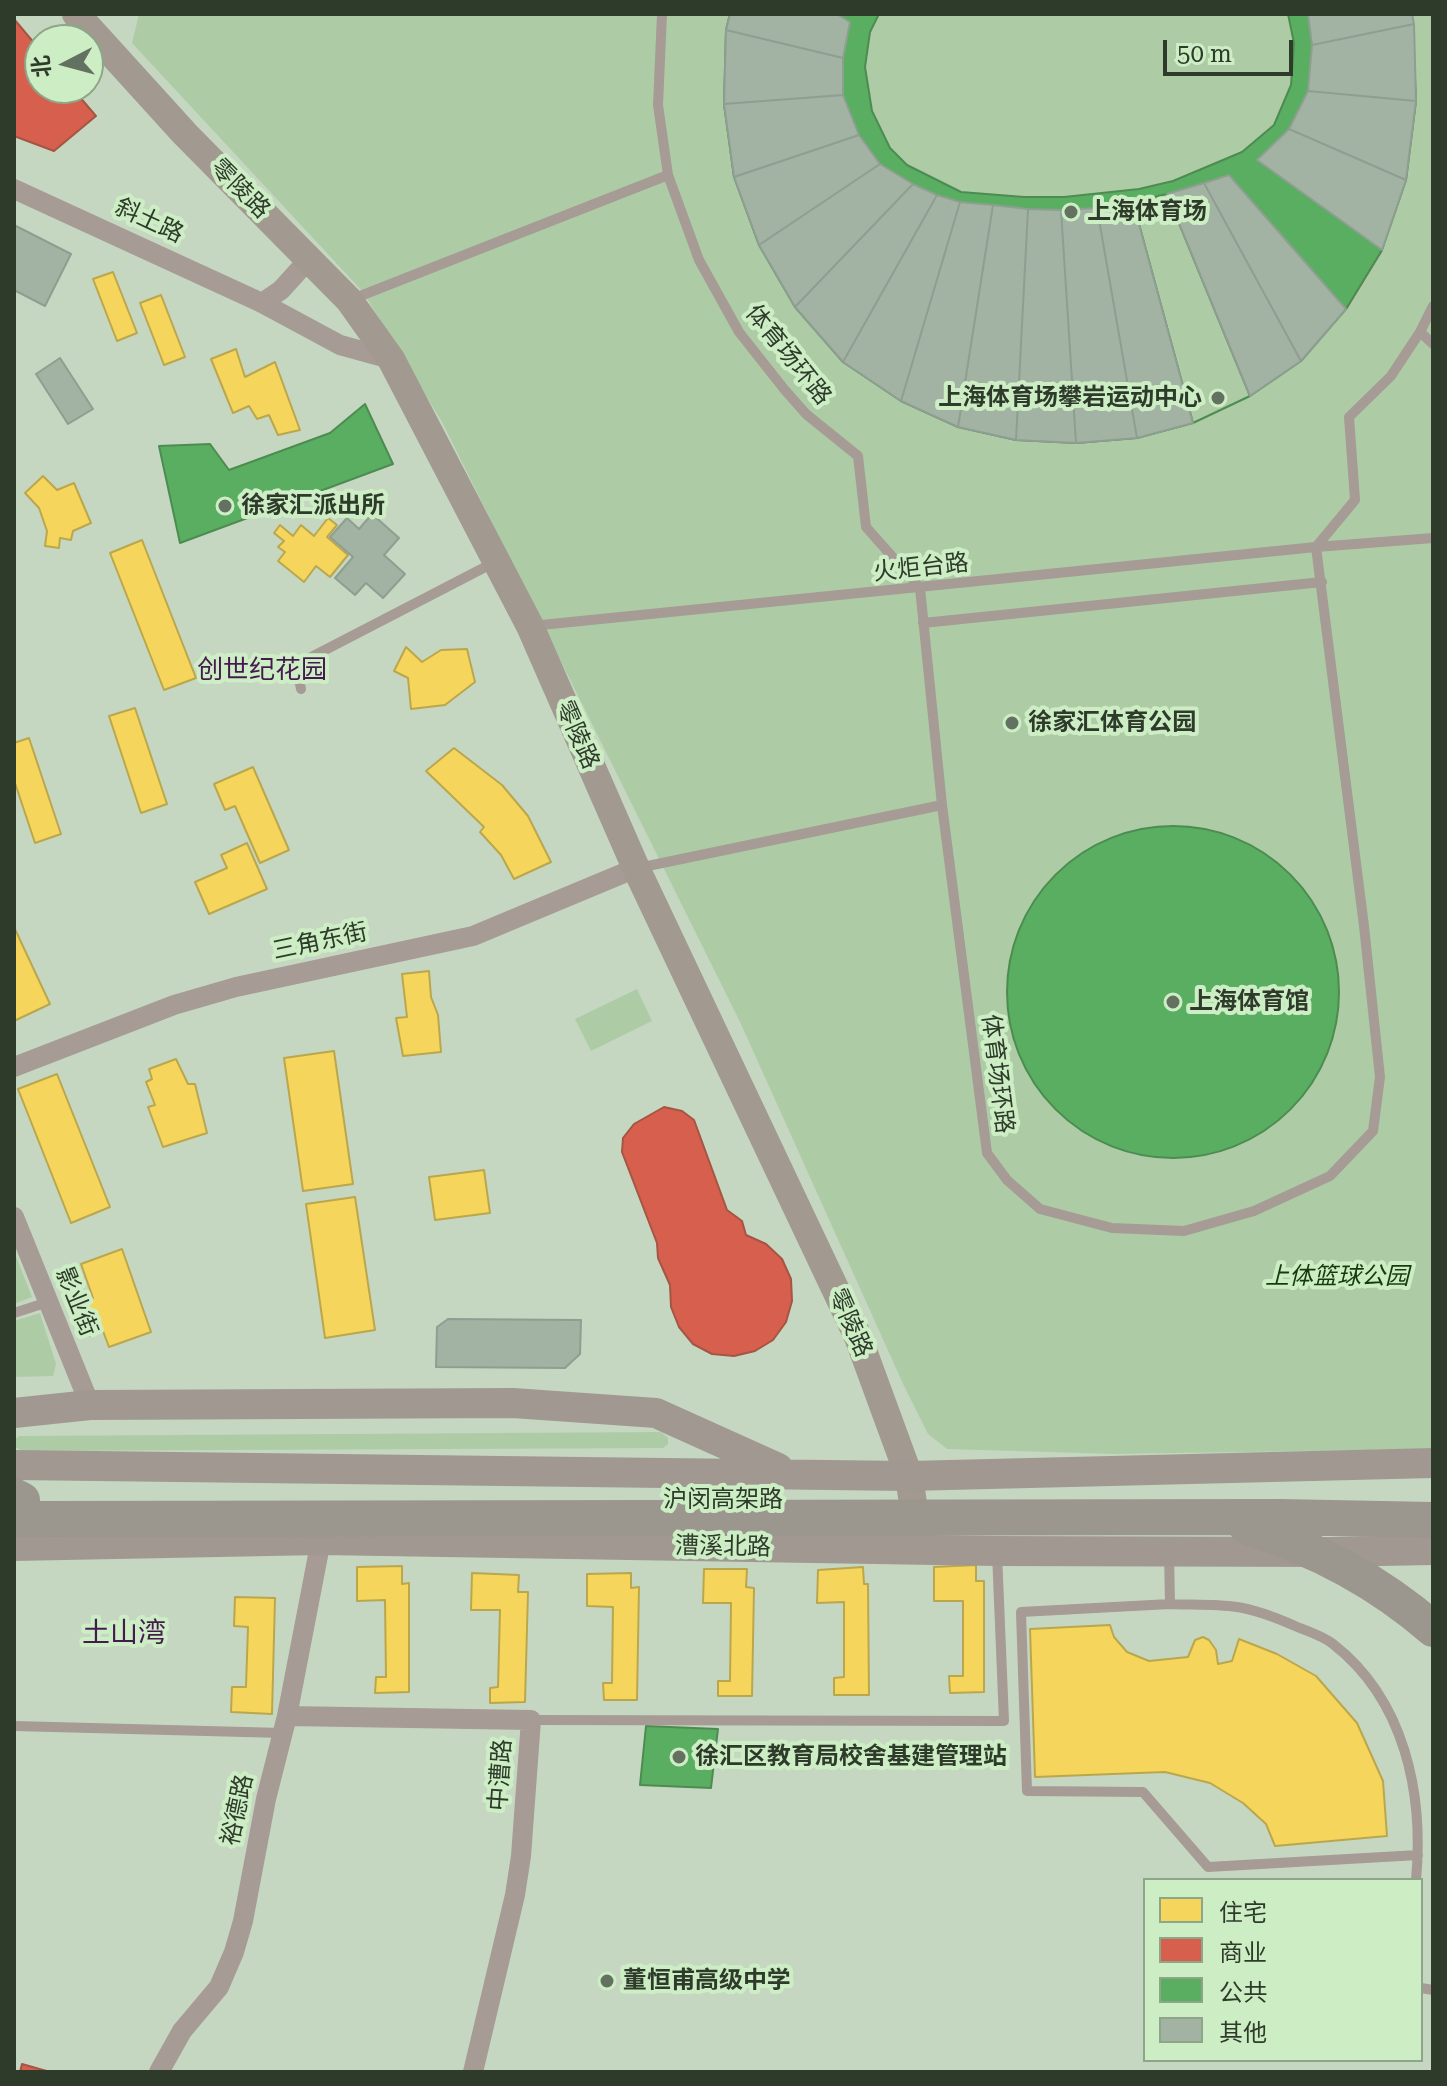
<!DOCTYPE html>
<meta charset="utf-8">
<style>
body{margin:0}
#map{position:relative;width:1447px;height:2086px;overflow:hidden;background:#c6d7c1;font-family:"Roboto Serif","Noto Sans SC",serif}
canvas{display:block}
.frame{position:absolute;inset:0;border:16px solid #2e3b2b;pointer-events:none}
.legend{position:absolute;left:1143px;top:1878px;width:280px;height:184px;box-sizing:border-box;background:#cdeec5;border:2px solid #8da687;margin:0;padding:10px 14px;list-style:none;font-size:24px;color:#2e3b2b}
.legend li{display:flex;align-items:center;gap:16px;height:40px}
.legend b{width:40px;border:2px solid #8da687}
.north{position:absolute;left:24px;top:24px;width:80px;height:80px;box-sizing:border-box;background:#cdeec5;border:2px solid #8da687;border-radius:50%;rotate:264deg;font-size:22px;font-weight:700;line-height:32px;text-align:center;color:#2e3b2b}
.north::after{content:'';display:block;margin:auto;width:28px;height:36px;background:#637260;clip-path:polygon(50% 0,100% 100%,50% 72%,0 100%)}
.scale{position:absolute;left:1163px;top:40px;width:130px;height:36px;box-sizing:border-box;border:4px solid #2e3b2b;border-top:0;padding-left:10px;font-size:24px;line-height:28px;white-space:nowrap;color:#2e3b2b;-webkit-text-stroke:6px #cdeec5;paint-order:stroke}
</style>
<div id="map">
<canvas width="1447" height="2086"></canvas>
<div class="frame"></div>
<ul class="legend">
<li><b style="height:22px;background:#f6d55c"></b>住宅</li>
<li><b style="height:22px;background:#d6604d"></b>商业</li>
<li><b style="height:22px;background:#5aae61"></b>公共</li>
<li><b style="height:22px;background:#a2b2a3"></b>其他</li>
</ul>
<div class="north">北</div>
<div class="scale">50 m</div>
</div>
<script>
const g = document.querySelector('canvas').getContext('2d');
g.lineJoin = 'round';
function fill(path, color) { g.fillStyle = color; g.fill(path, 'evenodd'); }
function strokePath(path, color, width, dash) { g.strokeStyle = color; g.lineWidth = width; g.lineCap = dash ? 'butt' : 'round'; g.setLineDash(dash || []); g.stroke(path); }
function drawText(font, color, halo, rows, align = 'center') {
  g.font = font + ' "Roboto Serif","Noto Sans SC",serif'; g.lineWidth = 8; g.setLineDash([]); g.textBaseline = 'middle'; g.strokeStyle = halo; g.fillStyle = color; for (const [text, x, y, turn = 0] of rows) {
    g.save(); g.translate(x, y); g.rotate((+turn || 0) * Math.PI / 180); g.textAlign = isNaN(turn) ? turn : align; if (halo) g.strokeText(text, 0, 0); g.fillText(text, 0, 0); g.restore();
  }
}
const green = new Path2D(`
 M 139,14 L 1433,14 L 1433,1449 L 1115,1454 L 947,1449 L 928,1434 L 904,1386 L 740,1022 L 442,422 L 363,292 L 132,43 Z
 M 637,989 L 652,1021 L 591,1051 L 575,1019 Z
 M 14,1251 L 32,1297 L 14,1304 Z
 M 40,1313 L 56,1364 L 53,1376 L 14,1377 L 14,1321 Z
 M 661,1432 L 668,1438 L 668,1444 L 663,1448 L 22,1451 L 14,1446 L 14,1440 L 19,1436 Z`);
const homes = new Path2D(`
 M 113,272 L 137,333 L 117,341 L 93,279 Z
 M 161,295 L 185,357 L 164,365 L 140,303 Z
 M 236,349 L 245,377 L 275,362 L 300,430 L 278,435 L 269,415 L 257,419 L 249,406 L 233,413 L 211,359 Z
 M 43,476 L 57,490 L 74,483 L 91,523 L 73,531 L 71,540 L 60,538 L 59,548 L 45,546 L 47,531 L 39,508 L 25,493 Z
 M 328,518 L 337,525 L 327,537 L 348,555 L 330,577 L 316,566 L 304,582 L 278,561 L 285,552 L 278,547 L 284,541 L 274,533 L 280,525 L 293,536 L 301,525 L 314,536 Z
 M 142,540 L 196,678 L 164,690 L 110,553 Z
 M 406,647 L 422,662 L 441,650 L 467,649 L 475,682 L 445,705 L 411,709 L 408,678 L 394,671 Z
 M 135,708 L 167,804 L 141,813 L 109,716 Z
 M 29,738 L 61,834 L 35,843 L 14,780 L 14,743 Z
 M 454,748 L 502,785 L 528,816 L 551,862 L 514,879 L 501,855 L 480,832 L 484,827 L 426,771 Z
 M 253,767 L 289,850 L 260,863 L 235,806 L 225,810 L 214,784 Z
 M 247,843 L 267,889 L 209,914 L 195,882 L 227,868 L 221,855 Z
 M 14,927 L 50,1004 L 14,1021 Z
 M 429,971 L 431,997 L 438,1015 L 441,1052 L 403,1056 L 396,1018 L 407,1017 L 402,974 Z
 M 334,1051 L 353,1184 L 303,1191 L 284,1058 Z
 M 176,1059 L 188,1084 L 195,1084 L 207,1133 L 163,1147 L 148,1107 L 155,1105 L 146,1082 L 152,1079 L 149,1069 Z
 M 57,1074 L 110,1207 L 71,1223 L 18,1089 Z
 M 484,1170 L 490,1213 L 435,1220 L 429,1177 Z
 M 355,1197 L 375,1330 L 325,1338 L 306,1204 Z
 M 122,1249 L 151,1332 L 109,1347 L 103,1331 L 90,1336 L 79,1303 L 93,1298 L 81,1264 Z
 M 976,1565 L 976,1581 L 984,1581 L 984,1692 L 950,1693 L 949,1676 L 963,1676 L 963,1601 L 934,1601 L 934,1567 Z
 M 402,1566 L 402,1584 L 409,1583 L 409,1692 L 375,1693 L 376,1677 L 386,1677 L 385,1600 L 357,1601 L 357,1567 Z
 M 863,1567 L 864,1584 L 868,1584 L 869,1695 L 834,1695 L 834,1678 L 844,1677 L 844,1602 L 817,1603 L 818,1570 Z
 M 704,1569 L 747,1569 L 746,1587 L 754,1588 L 752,1696 L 718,1696 L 718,1681 L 730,1681 L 731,1603 L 703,1603 Z
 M 472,1573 L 519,1575 L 518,1592 L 528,1592 L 525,1702 L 490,1703 L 490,1688 L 498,1687 L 500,1610 L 471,1610 Z
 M 631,1573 L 631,1588 L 639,1587 L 637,1700 L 604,1700 L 603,1683 L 612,1683 L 613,1607 L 587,1606 L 587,1574 Z
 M 235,1597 L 275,1598 L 272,1714 L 231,1712 L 232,1687 L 246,1687 L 248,1627 L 234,1626 Z
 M 1110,1625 L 1114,1637 L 1127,1652 L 1149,1661 L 1188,1657 L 1195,1640 L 1203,1637 L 1209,1640 L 1216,1650 L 1218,1664 L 1232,1661 L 1239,1639 L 1277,1654 L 1316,1676 L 1357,1723 L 1383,1781 L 1387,1836 L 1275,1846 L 1266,1824 L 1243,1803 L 1210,1783 L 1165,1772 L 1035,1777 L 1030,1629 Z`);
const shops = new Path2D(`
 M 14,19 L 40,50 L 40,88 L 72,88 L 96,116 L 54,151 L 14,136 Z
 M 1257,160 L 1382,250 L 1346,309 L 1229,175 Z
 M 664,1107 L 682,1111 L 694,1120 L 727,1210 L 742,1221 L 746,1235 L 766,1244 L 782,1259 L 791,1279 L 792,1301 L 786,1322 L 773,1340 L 755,1351 L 734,1356 L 712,1354 L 693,1344 L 679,1327 L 671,1307 L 670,1285 L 658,1258 L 657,1243 L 622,1152 L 623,1138 L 634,1124 Z
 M 22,2064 L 50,2072 L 20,2072 Z`);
const public = new Path2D(`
 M 730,14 L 879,14 L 870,32 L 865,67 L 872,111 L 890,148 L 907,165 L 961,192 L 1024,197 L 1064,197 L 1139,189 L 1173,181 L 1242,152 L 1274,125 L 1291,85 L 1294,43 L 1288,14 L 1412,14 L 1416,101 L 1406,180 L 1382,250 L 1346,309 L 1301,361 L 1250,396 L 1193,423 L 1137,438 L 1076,443 L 1016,440 L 958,427 L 901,401 L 843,362 L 795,307 L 759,245 L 734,177 L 724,104 L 726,30 Z
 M 1167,194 L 1250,396 L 1193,423 L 1133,202 Z
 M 365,404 L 393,464 L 180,543 L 159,446 L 210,444 L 229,470 L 330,433 Z
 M1007 992a166 166 0 1 1 332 0a166 166 0 1 1-332 0Z
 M 646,1726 L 718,1729 L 711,1788 L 640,1785 Z`);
const building = new Path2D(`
 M 730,14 L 837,14 L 850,22 L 843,58 L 726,30 Z
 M 1308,14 L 1412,14 L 1414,24 L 1312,45 Z
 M 1414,24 L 1416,101 L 1308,91 L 1312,45 Z
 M 726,30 L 843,58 L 843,95 L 724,104 Z
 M 1308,91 L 1416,101 L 1406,180 L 1289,129 Z
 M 843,95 L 859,135 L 734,177 L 724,104 Z
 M 1289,129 L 1406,180 L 1382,250 L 1257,160 Z
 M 859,135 L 880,164 L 759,245 L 734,177 Z
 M 880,164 L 913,184 L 795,307 L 759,245 Z
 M 1229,175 L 1346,309 L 1301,361 L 1204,183 Z
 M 1204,183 L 1301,361 L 1250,396 L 1167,194 Z
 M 913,184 L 937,195 L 843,362 L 795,307 Z
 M 937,195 L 960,202 L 901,401 L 843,362 Z
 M 960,202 L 993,205 L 958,427 L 901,401 Z
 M 1133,202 L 1193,423 L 1137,438 L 1097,208 Z
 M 993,205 L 1028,209 L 1016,440 L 958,427 Z
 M 1097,208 L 1137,438 L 1076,443 L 1061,210 Z
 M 1028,209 L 1061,210 L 1076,443 L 1016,440 Z
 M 14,225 L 71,254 L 45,306 L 14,290 Z
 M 60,358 L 93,409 L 68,424 L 36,374 Z
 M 372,514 L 399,538 L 384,555 L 405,574 L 383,598 L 366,583 L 355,595 L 335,578 L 353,557 L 330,537 L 347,518 L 359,529 Z
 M 448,1319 L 581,1320 L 580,1354 L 565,1368 L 436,1367 L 437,1327 Z`);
const lane = new Path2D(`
 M 662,14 L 658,105 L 668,175 L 699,260 L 739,332 L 784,389 L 806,414 L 858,456 L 866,527 L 920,588 L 942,805 L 987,1153 L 1007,1180 L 1040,1209 L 1112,1228 L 1184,1231 L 1254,1211 L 1330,1176 L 1373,1131 L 1380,1077 L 1364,926 L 1316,547 L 1355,500 L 1349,417 L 1391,376 L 1420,332 L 1433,306
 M 350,300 L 668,175
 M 1420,332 L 1433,344
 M 923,623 L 1322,582
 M 531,626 L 1316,547 L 1433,538
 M 301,689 L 296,665 L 495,562
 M 638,868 L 942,805
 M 14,1313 L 48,1302
 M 1169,1554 L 1170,1604 C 1192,1605 1215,1604 1237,1607 C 1257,1610 1277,1618 1295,1626 C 1307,1631 1323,1636 1333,1644 C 1405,1700 1424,1794 1416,1880
 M 1170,1604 L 1021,1612 L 1027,1791 L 1143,1792 L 1208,1867 L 1418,1855
 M 531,1720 L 1004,1721 L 997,1553
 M 14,1726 L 283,1733
 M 1421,1988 L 1433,1990`);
const street = new Path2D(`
 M 14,189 L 262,303 L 340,345 L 391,359
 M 262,303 L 281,290 L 310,258
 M 14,1067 L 174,1005 L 236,987 L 473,936 L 636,868
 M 14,1217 L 90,1405
 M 287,1716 L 531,1720 L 521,1856 L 515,1895 L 473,2072
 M 159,2072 L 182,2031 L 219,1987 L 234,1952 L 243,1921 L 266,1799 L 287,1716 L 321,1540`);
const secondary = new Path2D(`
 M 76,14 L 185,134 L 349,300 L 391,359 L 530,626 L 636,868 L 858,1337 L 909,1476 L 918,1538`);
const primary = new Path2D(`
 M 14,1413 L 90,1405 L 513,1403 L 656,1413 L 778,1468
 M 14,1465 L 909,1476 L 1433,1463
 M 14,1546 L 321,1540 L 997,1551 L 1327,1552 L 1433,1550`);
const highway = new Path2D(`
 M 14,1496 L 22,1500`);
const highwayBridge = new Path2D(`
 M 21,1519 L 1280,1517 L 1433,1520
 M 1247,1527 C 1315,1548 1379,1582 1433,1629`);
const markers = [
 [1071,212,8,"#637260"],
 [1218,398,8,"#637260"],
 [225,506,8,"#637260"],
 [1012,723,8,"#637260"],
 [1173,1002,8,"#637260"],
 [679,1757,8,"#637260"],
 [607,1981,8,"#637260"]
];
const streetNames = [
 ["零陵路",240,189,45],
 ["斜土路",149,221,25],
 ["体育场环路",788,355,51],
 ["火炬台路",921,568,-6],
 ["零陵路",577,735,66],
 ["三角东街",320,942,-12],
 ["体育场环路",997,1074,83],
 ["影业街",76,1302,68],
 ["零陵路",850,1323,66],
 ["沪闵高架路",723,1500],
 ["漕溪北路",723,1547,1],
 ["中漕路",501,1775,-86],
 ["裕德路",238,1810,-78]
];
const poiNames = [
 ["上海体育场",1087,212],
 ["上海体育场攀岩运动中心",1202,398,"right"],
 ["徐家汇派出所",241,506],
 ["徐家汇体育公园",1028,723],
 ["上海体育馆",1189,1002],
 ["徐汇区教育局校舍基建管理站",695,1757],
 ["董恒甫高级中学",623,1981]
];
const parkNames = [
 ["上体篮球公园",1337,1277]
];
const neighbourhoodNames = [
 ["创世纪花园",262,670]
];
const quarterNames = [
 ["土山湾",124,1634]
];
fill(green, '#adcca6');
fill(homes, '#f6d55c');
strokePath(homes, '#baa74d', 2);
fill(shops, '#d6604d');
strokePath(shops, '#a45543', 2);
fill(public, '#5aae61');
strokePath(public, '#4d8c51', 2);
fill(building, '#a2b2a3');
strokePath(building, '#8e9e90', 2);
strokePath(lane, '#a69b95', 10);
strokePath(street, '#a69b95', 20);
strokePath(secondary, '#a29991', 28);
strokePath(primary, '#a19991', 30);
strokePath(highway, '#9b968e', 36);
strokePath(highwayBridge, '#9b968e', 36);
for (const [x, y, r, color] of markers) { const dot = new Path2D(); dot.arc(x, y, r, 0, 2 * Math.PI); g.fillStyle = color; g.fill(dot); strokePath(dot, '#cdeec5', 3); }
drawText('24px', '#2e3b2b', '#cdeec5', streetNames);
drawText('bold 24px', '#2e3b2b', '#cdeec5', poiNames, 'left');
drawText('italic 24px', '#153a0b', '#cdeec5', parkNames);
drawText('26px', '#451b4f', '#cdeec5', neighbourhoodNames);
drawText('28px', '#451b4f', '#cdeec5', quarterNames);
</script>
